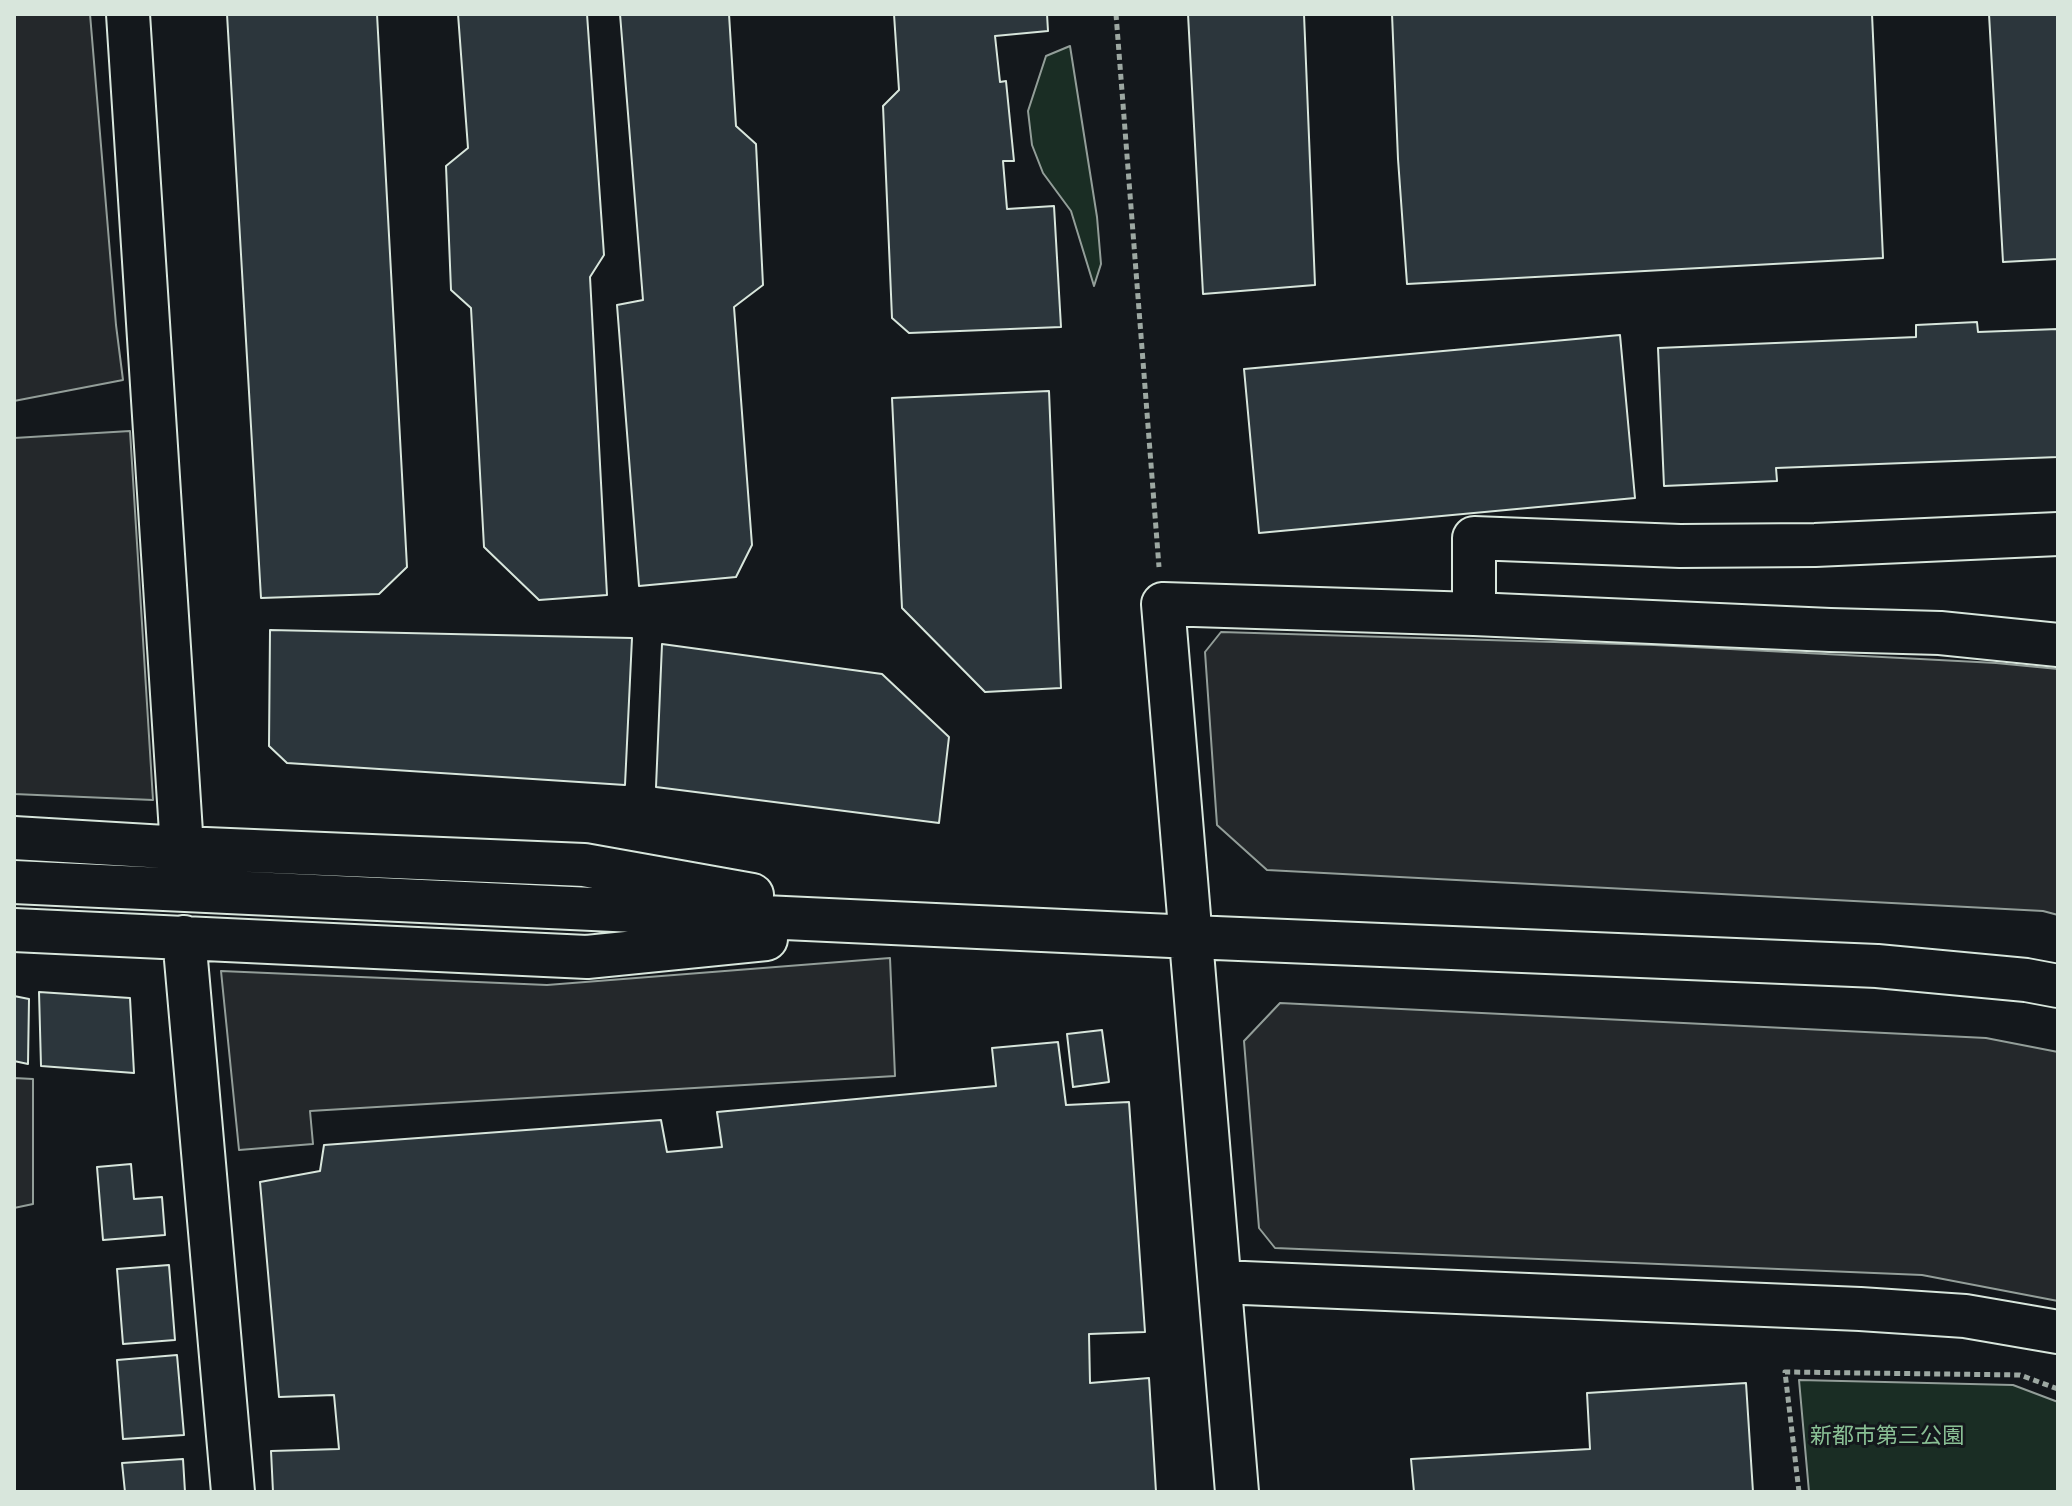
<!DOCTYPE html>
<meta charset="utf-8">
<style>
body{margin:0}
#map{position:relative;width:2072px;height:1506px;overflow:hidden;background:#14181c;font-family:"PT Sans",sans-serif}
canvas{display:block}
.frame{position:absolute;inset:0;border:16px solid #d8e6dc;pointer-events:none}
</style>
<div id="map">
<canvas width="2072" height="1506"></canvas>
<div class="frame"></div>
</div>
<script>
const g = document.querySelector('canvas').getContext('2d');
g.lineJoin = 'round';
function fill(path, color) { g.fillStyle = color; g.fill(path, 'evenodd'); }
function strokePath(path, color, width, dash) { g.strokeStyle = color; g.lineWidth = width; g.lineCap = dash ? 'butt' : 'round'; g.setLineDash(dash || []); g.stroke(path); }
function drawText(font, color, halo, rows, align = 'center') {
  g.font = font + ' "PT Sans","Noto Sans JP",sans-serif'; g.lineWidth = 6; g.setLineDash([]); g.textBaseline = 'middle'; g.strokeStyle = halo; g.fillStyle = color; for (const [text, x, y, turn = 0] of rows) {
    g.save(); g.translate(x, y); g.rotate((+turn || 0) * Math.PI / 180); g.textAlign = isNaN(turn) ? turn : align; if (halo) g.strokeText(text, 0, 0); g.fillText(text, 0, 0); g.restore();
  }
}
const green = new Path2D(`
 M 1070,46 L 1097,217 L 1101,264 L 1094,286 L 1071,211 L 1043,173 L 1032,145 L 1028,111 L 1046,56 Z
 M 1799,1380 L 2013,1385 L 2058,1402 L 2058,1492 L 1809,1492 Z`);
const parking = new Path2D(`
 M 14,14 L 90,14 L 116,325 L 123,380 L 14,401 Z
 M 130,431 L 153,800 L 14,794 L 14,438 Z
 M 1221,632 L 1654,645 L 1996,663 L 2058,669 L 2058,915 L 2043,911 L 1267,870 L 1217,825 L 1205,652 Z
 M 890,958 L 895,1076 L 310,1111 L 313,1144 L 239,1150 L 221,971 L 547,985 Z
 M 1280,1003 L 1986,1038 L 2058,1052 L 2058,1301 L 1922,1275 L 1275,1248 L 1259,1228 L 1244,1041 Z
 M 14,1078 L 33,1079 L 33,1204 L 14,1208 Z`);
const building = new Path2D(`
 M 227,14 L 377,14 L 407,567 L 379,594 L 261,598 Z
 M 458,14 L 587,14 L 604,255 L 590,277 L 607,595 L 539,600 L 484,547 L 471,308 L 451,290 L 446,166 L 468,148 Z
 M 620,14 L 729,14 L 736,126 L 756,144 L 763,285 L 734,307 L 752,545 L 736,577 L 639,586 L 617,305 L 643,300 Z
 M 894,14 L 1047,14 L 1048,31 L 995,36 L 1000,82 L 1006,81 L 1014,161 L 1003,161 L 1007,209 L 1054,206 L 1061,327 L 909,333 L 892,318 L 883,106 L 899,90 Z
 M 1188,14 L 1304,14 L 1315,285 L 1203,294 Z
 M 1392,14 L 1872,14 L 1883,258 L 1407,284 L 1398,159 Z
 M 1989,14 L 2058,14 L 2058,259 L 2003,262 Z
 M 1977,322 L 1978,332 L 2058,329 L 2058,457 L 1776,468 L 1777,481 L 1664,486 L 1658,348 L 1916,337 L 1916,325 Z
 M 1620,335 L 1635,498 L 1259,533 L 1244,369 Z
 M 1049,391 L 1061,688 L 985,692 L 902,608 L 892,398 Z
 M 270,630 L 632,638 L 625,785 L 287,763 L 269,746 Z
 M 662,644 L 882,674 L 949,737 L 939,823 L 656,787 Z
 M 39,992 L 130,998 L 134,1073 L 41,1066 Z
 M 14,996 L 29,999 L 28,1064 L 14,1061 Z
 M 1102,1030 L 1109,1082 L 1073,1087 L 1067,1034 Z
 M 1058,1042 L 1066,1105 L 1129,1102 L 1145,1332 L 1089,1334 L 1090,1383 L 1149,1378 L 1156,1492 L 273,1492 L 271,1451 L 339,1449 L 334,1395 L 279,1397 L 260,1182 L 320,1171 L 324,1145 L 661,1120 L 667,1152 L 722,1147 L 717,1112 L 996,1086 L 992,1048 Z
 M 131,1164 L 134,1199 L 162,1197 L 165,1235 L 103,1240 L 97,1167 Z
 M 169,1265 L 175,1340 L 123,1344 L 117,1269 Z
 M 177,1355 L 184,1435 L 123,1439 L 117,1360 Z
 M 1746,1383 L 1753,1492 L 1414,1492 L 1411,1459 L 1590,1449 L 1587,1393 Z
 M 183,1459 L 185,1492 L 125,1492 L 122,1463 Z`);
const path = new Path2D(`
 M 1116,14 L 1159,567
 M 1799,1492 L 1785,1372 L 2020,1375 L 2058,1389`);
const minor = new Path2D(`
 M 128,14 L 182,848
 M 1474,614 L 1474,538 L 1680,546 L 1815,545 L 2058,534
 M 14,838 L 182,848 L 584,865 L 752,895
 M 14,882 L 1192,937 L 1877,966 L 2026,980 L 2058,986
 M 14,930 L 587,957 L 766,939
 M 184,937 L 233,1492
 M 1220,1282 L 1860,1309 L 1965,1316 L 2058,1332
 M 1237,1492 L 1163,604 L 1474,614 L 1830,630 L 1940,633 L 2058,645`);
const parkNames = [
 ["新都市第三公園",1887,1437]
];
fill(green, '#1a2d24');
strokePath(green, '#939e99', 2);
fill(parking, '#24282b');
strokePath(parking, '#939e99', 2);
fill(building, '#2c363c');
strokePath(building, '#d8e6dc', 2);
strokePath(minor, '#d8e6dc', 46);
strokePath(path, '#9da8a2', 5, [6, 4]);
strokePath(minor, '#14181c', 42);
drawText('22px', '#8ac095', '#14181c', parkNames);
</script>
